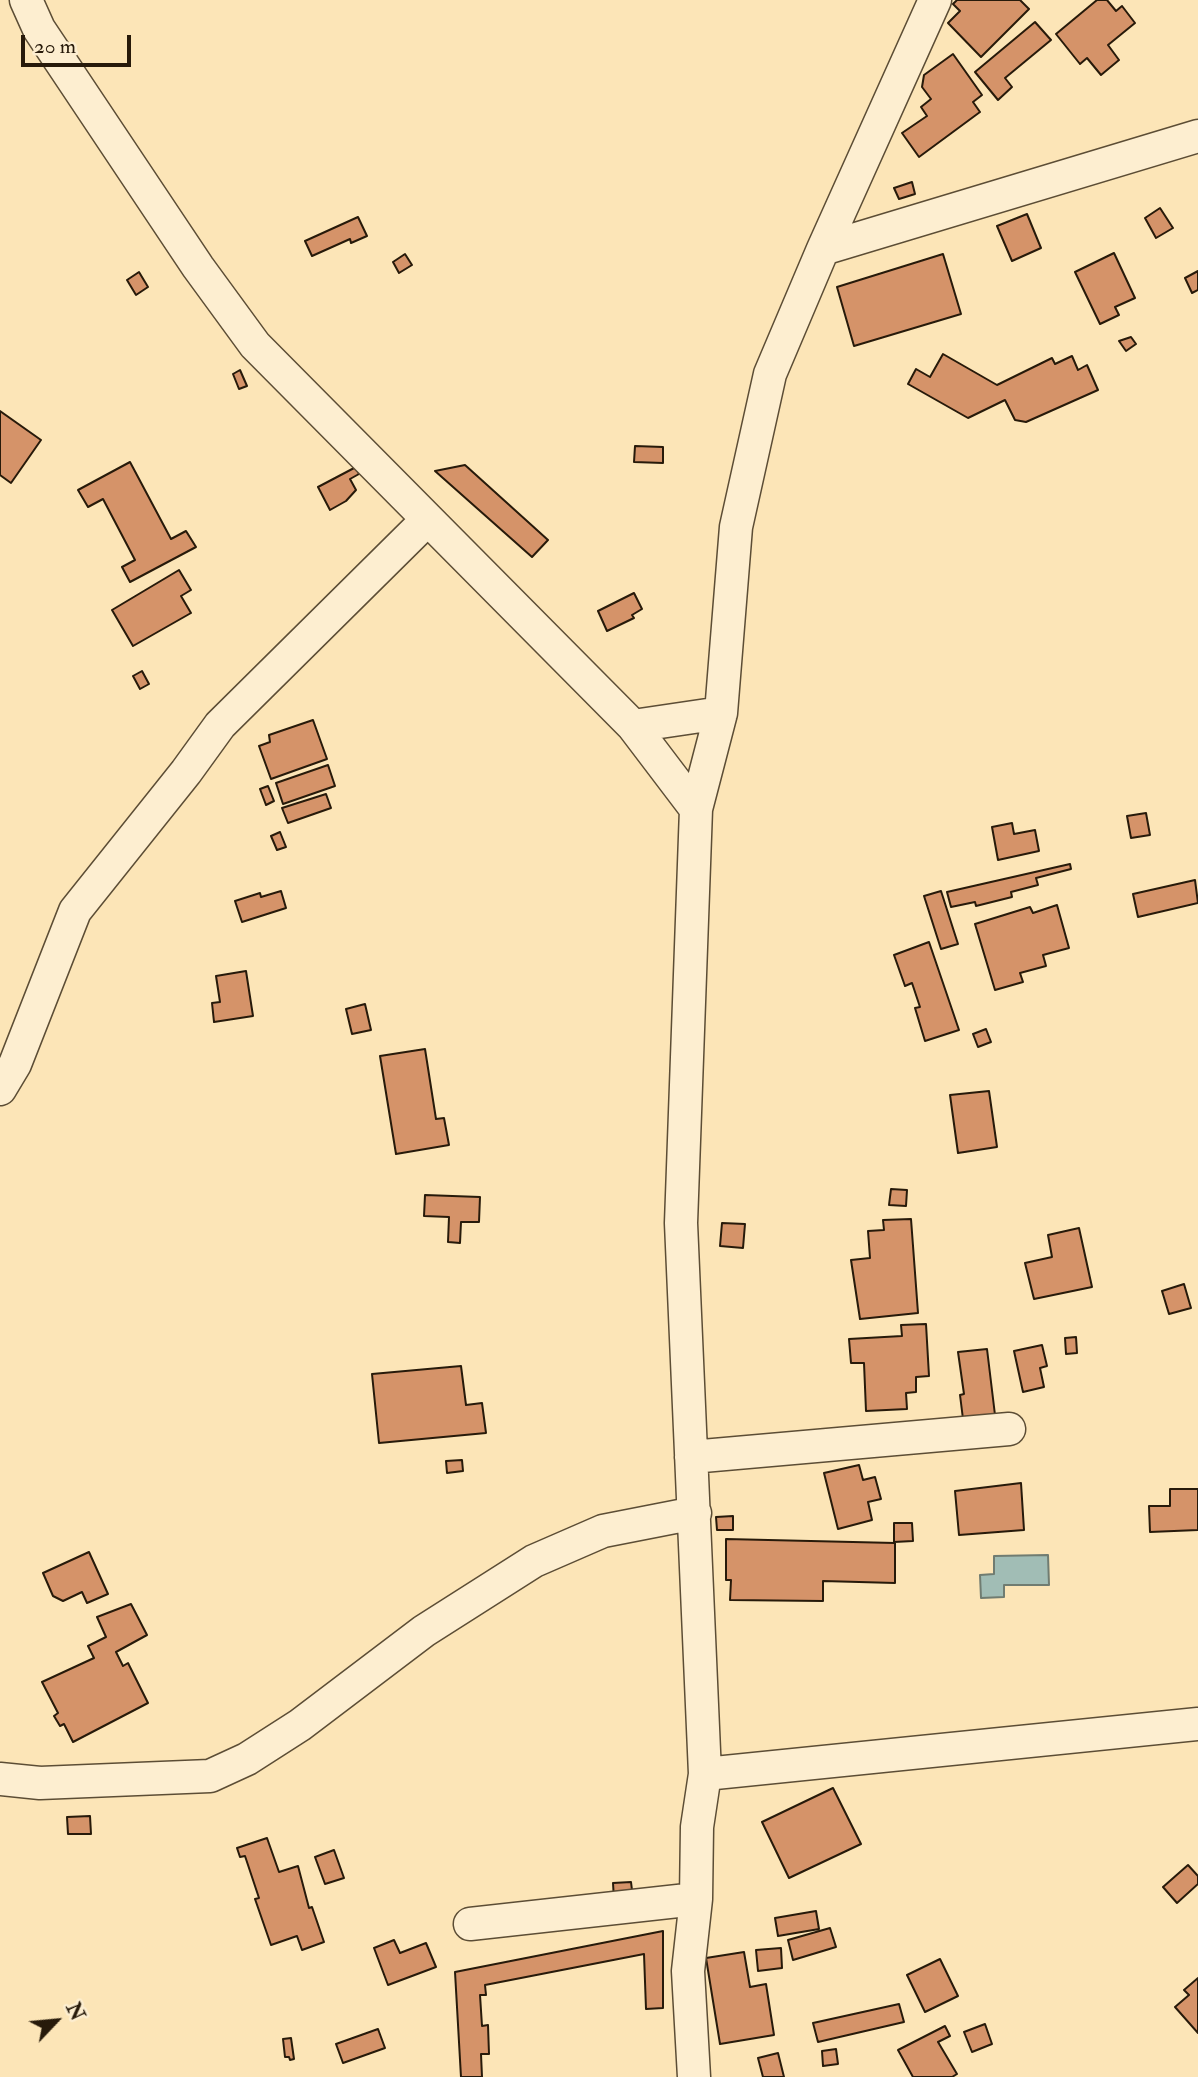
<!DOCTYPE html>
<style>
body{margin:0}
#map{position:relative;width:1198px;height:2077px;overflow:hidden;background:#fce5b7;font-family:"IM FELL Double Pica",serif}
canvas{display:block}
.north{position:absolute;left:21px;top:1986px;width:70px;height:70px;-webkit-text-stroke:5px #fdeed0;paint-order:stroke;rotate:64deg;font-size:19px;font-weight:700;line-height:28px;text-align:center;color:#271a0a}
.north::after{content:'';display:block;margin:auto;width:24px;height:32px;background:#271a0a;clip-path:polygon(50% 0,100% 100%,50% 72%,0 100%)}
.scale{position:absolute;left:21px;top:35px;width:110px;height:32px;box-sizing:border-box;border:4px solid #271a0a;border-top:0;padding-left:9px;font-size:21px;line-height:24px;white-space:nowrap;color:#271a0a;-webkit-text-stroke:5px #fdeed0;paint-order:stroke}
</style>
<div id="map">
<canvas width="1198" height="2077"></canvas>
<div class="north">N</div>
<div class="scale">20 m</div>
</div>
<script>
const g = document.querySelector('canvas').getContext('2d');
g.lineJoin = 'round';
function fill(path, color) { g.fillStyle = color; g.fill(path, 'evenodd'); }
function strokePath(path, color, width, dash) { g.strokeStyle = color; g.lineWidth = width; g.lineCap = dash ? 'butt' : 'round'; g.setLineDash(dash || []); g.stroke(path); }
const water = new Path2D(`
 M 1048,1555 L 1049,1585 L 1004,1585 L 1004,1597 L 981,1598 L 980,1575 L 994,1574 L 994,1556 Z`);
const building = new Path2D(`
 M 957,0 L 1020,0 L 1029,9 L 981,57 L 948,23 L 960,11 L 953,4 Z
 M 1097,0 L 1107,0 L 1116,11 L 1122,6 L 1135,23 L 1108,45 L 1119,60 L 1101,75 L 1087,58 L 1080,64 L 1056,34 Z
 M 1035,22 L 1051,40 L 1005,78 L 1012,87 L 998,100 L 975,72 Z
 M 953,54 L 982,95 L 973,102 L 980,112 L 919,157 L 902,133 L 927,116 L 921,107 L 931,99 L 922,87 L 924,75 Z
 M 912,182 L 915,194 L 899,199 L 894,188 Z
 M 1160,208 L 1173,228 L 1156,238 L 1145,218 Z
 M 1027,214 L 1041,248 L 1012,261 L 997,226 Z
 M 358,217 L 367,236 L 351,243 L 350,239 L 312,256 L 305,241 Z
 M 1114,253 L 1135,298 L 1115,307 L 1119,315 L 1100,324 L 1075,272 Z
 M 405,254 L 412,265 L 399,273 L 393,262 Z
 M 943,254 L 961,314 L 854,346 L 837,287 Z
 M 1198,271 L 1198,290 L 1192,293 L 1185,278 Z
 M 139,272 L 148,287 L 136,295 L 127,280 Z
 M 1131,337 L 1136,344 L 1126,351 L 1119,341 Z
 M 943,354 L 997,385 L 1052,358 L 1055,364 L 1072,356 L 1078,370 L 1087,365 L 1098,390 L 1026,422 L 1015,420 L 1005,400 L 968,418 L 908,384 L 916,369 L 930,377 Z
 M 240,370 L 247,386 L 239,389 L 233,374 Z
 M 0,411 L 41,440 L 11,483 L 0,475 Z
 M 635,446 L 663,447 L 663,463 L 634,462 Z
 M 130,462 L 171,539 L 186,531 L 196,547 L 130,582 L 122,567 L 135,560 L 103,499 L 88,507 L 78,490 Z
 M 465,465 L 548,540 L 532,557 L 435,471 Z
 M 356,467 L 359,474 L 350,479 L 356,490 L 346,501 L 330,510 L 318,487 Z
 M 179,570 L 191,590 L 181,596 L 191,613 L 133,646 L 112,610 Z
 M 634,593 L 642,609 L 632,615 L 634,618 L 607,631 L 598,611 Z
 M 142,671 L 149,684 L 140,689 L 133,676 Z
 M 313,720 L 327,759 L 271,779 L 259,746 L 270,742 L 269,735 Z
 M 328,765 L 335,786 L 283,804 L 276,783 Z
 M 268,786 L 274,801 L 266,805 L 260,789 Z
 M 326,794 L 331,808 L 288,823 L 282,808 Z
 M 1146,813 L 1150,835 L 1131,838 L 1127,816 Z
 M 1012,823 L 1014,834 L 1035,830 L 1039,851 L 998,860 L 992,827 Z
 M 280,832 L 286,847 L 277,850 L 271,836 Z
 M 1070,864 L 1071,869 L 1036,878 L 1038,885 L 1011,892 L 1012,897 L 976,906 L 975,902 L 951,907 L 947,892 Z
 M 1195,880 L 1198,903 L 1138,917 L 1133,894 Z
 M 281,891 L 286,908 L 242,922 L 235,901 L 260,893 L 261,897 Z
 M 941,891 L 958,944 L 941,949 L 924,896 Z
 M 1057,905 L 1069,948 L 1043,955 L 1046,966 L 1020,973 L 1023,982 L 995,990 L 975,924 L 1030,907 L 1033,913 Z
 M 929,942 L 959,1030 L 925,1041 L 915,1008 L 920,1007 L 912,983 L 905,986 L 894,955 Z
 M 246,971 L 253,1016 L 214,1022 L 212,1003 L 220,1002 L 216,976 Z
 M 365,1004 L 371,1030 L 352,1034 L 346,1009 Z
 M 986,1029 L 991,1042 L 978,1047 L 973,1034 Z
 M 425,1049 L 436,1119 L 444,1118 L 449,1145 L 396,1154 L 380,1056 Z
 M 989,1091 L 997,1147 L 958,1153 L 950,1095 Z
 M 891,1189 L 907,1190 L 906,1206 L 889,1205 Z
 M 425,1195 L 480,1197 L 479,1222 L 461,1222 L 460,1243 L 448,1242 L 449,1217 L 424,1216 Z
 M 911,1219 L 918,1313 L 860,1319 L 851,1260 L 870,1258 L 868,1231 L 884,1230 L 883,1220 Z
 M 722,1223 L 745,1224 L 743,1248 L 720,1246 Z
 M 1079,1228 L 1092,1287 L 1034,1299 L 1025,1263 L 1052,1257 L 1048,1235 Z
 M 1184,1284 L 1191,1308 L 1169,1314 L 1162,1291 Z
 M 926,1324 L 929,1376 L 916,1377 L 916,1392 L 906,1393 L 907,1409 L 866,1411 L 864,1363 L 851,1363 L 849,1339 L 902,1336 L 901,1325 Z
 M 1076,1337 L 1077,1353 L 1066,1354 L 1065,1338 Z
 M 1042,1345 L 1047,1366 L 1040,1368 L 1044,1387 L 1023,1392 L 1014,1351 Z
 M 987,1349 L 995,1415 L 963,1419 L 960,1395 L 964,1394 L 958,1352 Z
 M 461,1366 L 466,1405 L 482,1403 L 486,1433 L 379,1443 L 372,1374 Z
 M 462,1460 L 463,1471 L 447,1473 L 446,1461 Z
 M 859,1465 L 863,1480 L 875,1477 L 881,1499 L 868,1502 L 872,1520 L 838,1529 L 824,1473 Z
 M 1021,1483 L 1024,1530 L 959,1535 L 955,1491 Z
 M 1170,1489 L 1198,1489 L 1198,1530 L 1150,1532 L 1149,1506 L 1170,1506 Z
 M 733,1516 L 733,1530 L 717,1530 L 716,1517 Z
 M 894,1523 L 912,1523 L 913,1541 L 894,1542 Z
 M 726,1539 L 895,1543 L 895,1583 L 823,1581 L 823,1601 L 730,1600 L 731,1580 L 726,1580 Z
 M 89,1552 L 108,1594 L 87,1603 L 82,1592 L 63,1601 L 53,1596 L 43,1573 Z
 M 131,1604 L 147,1635 L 116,1652 L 123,1666 L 128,1663 L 148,1703 L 73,1742 L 64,1724 L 60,1726 L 54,1716 L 58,1713 L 42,1682 L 94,1658 L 88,1646 L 106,1637 L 97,1617 Z
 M 833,1788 L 861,1844 L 789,1878 L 762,1822 Z
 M 90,1816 L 91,1834 L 68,1834 L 67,1817 Z
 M 267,1838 L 279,1872 L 298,1866 L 309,1908 L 312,1907 L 324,1942 L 302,1950 L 297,1936 L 271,1945 L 255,1899 L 259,1898 L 245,1856 L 240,1857 L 237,1848 Z
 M 334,1850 L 344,1878 L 325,1884 L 315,1857 Z
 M 1188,1865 L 1198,1876 L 1198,1884 L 1177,1903 L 1163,1887 Z
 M 631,1882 L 633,1898 L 614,1900 L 613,1883 Z
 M 816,1911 L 819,1929 L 778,1936 L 775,1918 Z
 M 830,1928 L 836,1947 L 793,1960 L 788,1940 Z
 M 663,1931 L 663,2008 L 646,2009 L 644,1954 L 485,1985 L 486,1995 L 480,1995 L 482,2026 L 488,2025 L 489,2054 L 481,2054 L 482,2077 L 461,2077 L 455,1972 Z
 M 394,1940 L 400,1953 L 426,1943 L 436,1967 L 388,1985 L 374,1948 Z
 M 781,1948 L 782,1968 L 758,1971 L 756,1950 Z
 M 744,1952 L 750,1987 L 766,1984 L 774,2035 L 720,2044 L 706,1958 Z
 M 940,1959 L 958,1996 L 925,2012 L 907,1975 Z
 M 1198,1978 L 1198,2033 L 1175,2007 L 1189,1995 L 1184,1990 Z
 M 899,2004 L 904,2022 L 818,2042 L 813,2023 Z
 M 985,2024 L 992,2044 L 972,2052 L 964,2032 Z
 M 945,2026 L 950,2036 L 938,2042 L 957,2074 L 952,2077 L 913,2077 L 898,2050 Z
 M 378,2029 L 385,2048 L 343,2063 L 336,2044 Z
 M 291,2038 L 294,2059 L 290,2060 L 289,2057 L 285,2057 L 283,2039 Z
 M 836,2049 L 838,2064 L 823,2066 L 822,2051 Z
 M 778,2053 L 784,2077 L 763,2077 L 758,2058 Z`);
const street = new Path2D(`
 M 26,0 L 39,29 L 198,267 L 255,345 L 633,726 L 696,809 L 721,713 L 736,527 L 770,374 L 823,249 L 935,0
 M 823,249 L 1198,136
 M 633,726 L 721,713
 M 0,1089 L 15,1064 L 75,911 L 186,772 L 220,725 L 427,520
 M 691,1457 L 1009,1429
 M 705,1774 L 1198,1724
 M 0,1779 L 40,1783 L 210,1776 L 247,1759 L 300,1725 L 424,1631 L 534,1561 L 603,1531 L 695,1513
 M 470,1924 L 696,1899
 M 694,2077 L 688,1971 L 696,1899 L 697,1827 L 705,1774 L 681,1223 L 696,809`);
fill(water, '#a1bdb5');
strokePath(water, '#707c71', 2);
fill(building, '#d59369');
strokePath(building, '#271a0a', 2);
strokePath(street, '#5c4d35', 35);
strokePath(street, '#fdeed0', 32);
</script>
